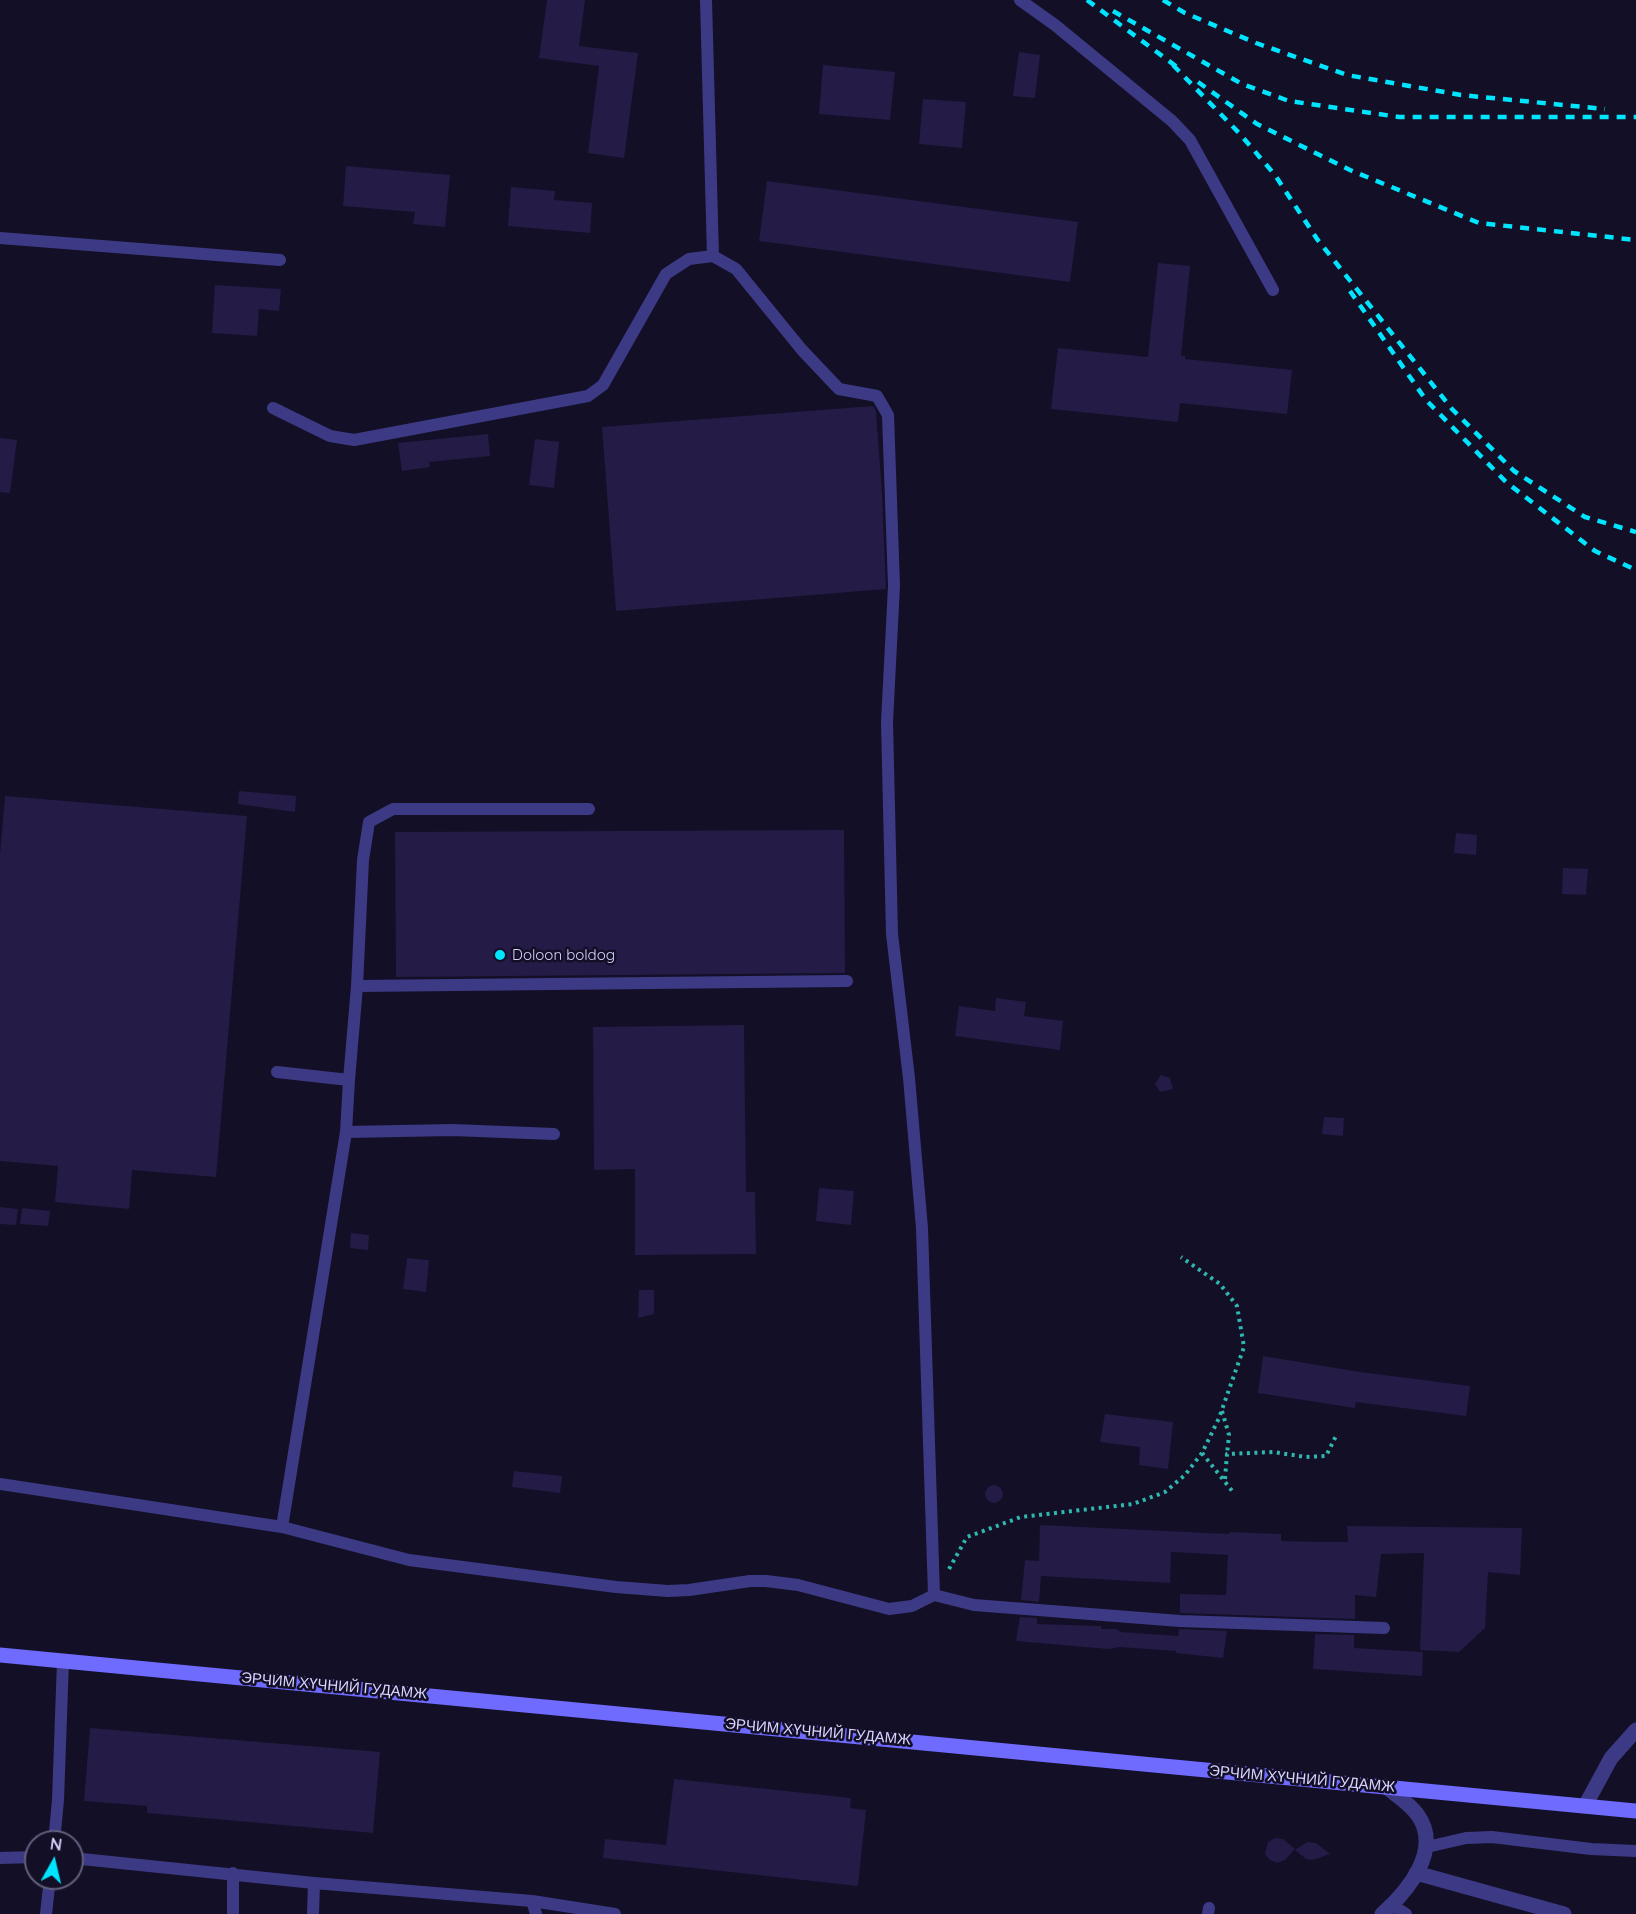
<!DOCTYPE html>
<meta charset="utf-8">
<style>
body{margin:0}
#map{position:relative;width:1636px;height:1914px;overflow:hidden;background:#130f26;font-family:Quicksand,sans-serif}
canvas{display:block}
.north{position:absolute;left:24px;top:1830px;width:60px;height:60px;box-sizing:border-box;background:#130f26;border:2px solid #625e7d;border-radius:50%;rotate:8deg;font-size:16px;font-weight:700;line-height:24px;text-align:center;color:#d9d4ff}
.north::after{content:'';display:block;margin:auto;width:21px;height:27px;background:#00e5ff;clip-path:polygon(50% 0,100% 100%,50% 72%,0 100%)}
</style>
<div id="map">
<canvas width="1636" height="1914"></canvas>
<div class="north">N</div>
</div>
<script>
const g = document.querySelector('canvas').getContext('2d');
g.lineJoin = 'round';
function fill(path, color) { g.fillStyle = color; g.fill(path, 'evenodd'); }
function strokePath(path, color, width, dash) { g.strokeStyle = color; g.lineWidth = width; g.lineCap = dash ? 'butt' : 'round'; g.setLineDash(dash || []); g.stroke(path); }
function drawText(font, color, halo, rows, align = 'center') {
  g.font = font + ' Quicksand,sans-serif'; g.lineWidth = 5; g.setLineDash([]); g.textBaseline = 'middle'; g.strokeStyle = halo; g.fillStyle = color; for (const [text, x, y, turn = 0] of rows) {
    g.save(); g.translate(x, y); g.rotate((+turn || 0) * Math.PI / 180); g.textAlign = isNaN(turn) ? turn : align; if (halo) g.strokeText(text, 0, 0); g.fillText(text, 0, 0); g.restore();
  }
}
const building = new Path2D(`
 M 547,0 L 585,0 L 579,46 L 638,53 L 624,158 L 588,153 L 599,66 L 539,58 Z
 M 1019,52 L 1040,55 L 1035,98 L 1013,96 Z
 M 823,65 L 895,72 L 890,120 L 819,114 Z
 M 923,99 L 966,102 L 962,148 L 919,144 Z
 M 346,166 L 450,175 L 445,227 L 413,224 L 415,212 L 343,206 Z
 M 767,181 L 1078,222 L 1070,282 L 759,241 Z
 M 511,187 L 555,191 L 554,200 L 592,203 L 590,233 L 508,226 Z
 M 1158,263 L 1190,266 L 1181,356 L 1185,356 L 1185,359 L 1292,370 L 1287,414 L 1180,403 L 1178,422 L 1051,409 L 1058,348 L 1148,357 Z
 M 215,285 L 281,289 L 279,311 L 259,309 L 257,336 L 212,333 Z
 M 873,406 L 876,411 L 882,493 L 886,589 L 616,611 L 602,427 Z
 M 488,434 L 490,456 L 429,462 L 430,467 L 402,471 L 398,443 Z
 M 0,438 L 17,440 L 10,493 L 0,492 Z
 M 535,439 L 559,442 L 554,488 L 529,485 Z
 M 239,791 L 296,796 L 295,812 L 238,804 Z
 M 5,796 L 247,816 L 216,1177 L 132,1170 L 129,1209 L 55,1202 L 58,1166 L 0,1161 L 0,854 Z
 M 844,830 L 845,973 L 396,977 L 395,832 Z
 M 1456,833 L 1477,835 L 1476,855 L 1454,853 Z
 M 1563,868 L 1588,869 L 1586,895 L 1562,894 Z
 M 996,998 L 1026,1002 L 1024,1016 L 1063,1021 L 1060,1050 L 955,1036 L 959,1006 L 995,1011 Z
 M 744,1025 L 746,1192 L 755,1192 L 756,1254 L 635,1255 L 635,1169 L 594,1170 L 593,1027 Z
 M 1161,1075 L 1170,1078 L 1173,1089 L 1160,1092 L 1155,1084 Z
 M 1324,1117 L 1344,1118 L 1343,1136 L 1322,1134 Z
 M 819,1188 L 854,1191 L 851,1225 L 816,1221 Z
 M 0,1207 L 18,1209 L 16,1225 L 0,1224 Z
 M 22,1208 L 50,1211 L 48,1226 L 20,1224 Z
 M 351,1233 L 369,1235 L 368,1250 L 350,1248 Z
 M 407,1258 L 429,1260 L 426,1292 L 403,1289 Z
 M 639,1290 L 654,1290 L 654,1314 L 638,1318 Z
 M 1263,1356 L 1360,1372 L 1470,1386 L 1466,1416 L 1356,1402 L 1355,1408 L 1258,1393 Z
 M 1105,1414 L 1173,1422 L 1168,1469 L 1139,1465 L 1140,1447 L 1100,1442 Z
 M 514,1471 L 562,1476 L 560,1493 L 512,1487 Z
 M985 1494a9 9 0 1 1 18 0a9 9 0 1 1-18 0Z
 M 1040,1525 L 1229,1534 L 1230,1532 L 1281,1534 L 1281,1541 L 1321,1542 L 1348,1542 L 1347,1526 L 1522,1528 L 1520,1575 L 1488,1572 L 1485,1628 L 1459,1652 L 1420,1650 L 1424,1553 L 1381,1554 L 1376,1597 L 1355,1595 L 1355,1619 L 1180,1613 L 1180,1594 L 1226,1595 L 1228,1555 L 1171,1552 L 1170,1583 L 1041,1576 L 1039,1602 L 1021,1600 L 1025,1560 L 1039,1561 Z
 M 1020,1617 L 1037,1618 L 1037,1624 L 1101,1626 L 1101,1629 L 1116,1629 L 1121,1632 L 1178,1636 L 1179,1629 L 1227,1631 L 1223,1658 L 1176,1653 L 1176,1651 L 1120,1647 L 1108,1649 L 1016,1641 Z
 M 1315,1634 L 1354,1635 L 1354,1648 L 1423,1652 L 1422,1676 L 1313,1669 Z
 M 90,1728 L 380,1752 L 373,1833 L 147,1813 L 147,1806 L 84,1801 Z
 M 674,1779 L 851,1798 L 850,1808 L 866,1810 L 858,1886 L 603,1858 L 605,1839 L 666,1845 Z
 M 1275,1838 L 1283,1839 L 1295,1849 L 1285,1860 L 1277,1863 L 1270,1860 L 1265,1854 L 1268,1842 Z
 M 1307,1842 L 1316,1843 L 1330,1854 L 1313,1860 L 1306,1859 L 1295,1850 Z`);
const path = new Path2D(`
 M 1222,1411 L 1229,1435 L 1227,1454
 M 1202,1453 L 1233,1492
 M 1225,1479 L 1227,1454 L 1273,1452 L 1306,1457 L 1326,1456 L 1336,1436
 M 949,1569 L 967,1537 L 1021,1517 L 1133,1504 L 1165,1492 L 1185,1475 L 1202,1453 L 1219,1418 L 1244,1347 L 1237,1306 L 1220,1284 L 1181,1257`);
const service = new Path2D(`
 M 706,0 L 713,256
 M 1020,0 L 1055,25 L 1172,121 L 1190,140 L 1273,290
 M 0,238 L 280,260
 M 273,408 L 330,436 L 354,440 L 588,396 L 603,385 L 666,274 L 689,259 L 713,256 L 736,269 L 802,350 L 839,389 L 877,396 L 888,415 L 894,586 L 887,722 L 892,934 L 909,1078 L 922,1228 L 934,1595
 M 357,986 L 847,981
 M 277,1072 L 349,1080 L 346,1132 L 282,1527
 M 349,1080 L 357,986 L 363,860 L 369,822 L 393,809 L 589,809
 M 346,1132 L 453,1130 L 554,1134
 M 0,1484 L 282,1527 L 409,1560 L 616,1587 L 668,1591 L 689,1590 L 750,1581 L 766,1581 L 798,1585 L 889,1609 L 912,1606 L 934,1595 L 974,1605 L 1180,1621 L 1384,1628
 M 54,1842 L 58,1800 L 63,1661
 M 1427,1847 L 1466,1838 L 1492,1837 L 1591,1849 L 1636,1851
 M 0,1858 L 36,1857
 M 72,1858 L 314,1883 L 532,1901 L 536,1914
 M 532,1901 L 615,1914
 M 1392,1905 L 1406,1914
 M 46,1914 L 50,1878
 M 233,1914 L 233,1873
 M 313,1914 L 314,1883
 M 1208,1914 L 1209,1908`);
const minor = new Path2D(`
 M 1585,1806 L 1611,1758 L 1636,1730
 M 1416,1873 L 1564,1914
 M 1382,1914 C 1408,1891 1443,1849 1417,1814 C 1409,1803 1396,1795 1385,1786`);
const secondary = new Path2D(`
 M 0,1655 L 1636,1811`);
const rail = new Path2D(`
 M 1087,0 L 1181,70
 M 1163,0 L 1185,13 L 1256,43 L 1347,75 L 1461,95 L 1605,109
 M 1113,11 L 1242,84 L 1289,101 L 1399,117 L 1636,117
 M 1173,65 L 1240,134 L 1275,175 L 1317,239 L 1452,409 L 1514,471 L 1585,517 L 1636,532
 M 1198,82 L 1257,124 L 1350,170 L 1479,223 L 1636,240
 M 1350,291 L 1426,400 L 1506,482 L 1595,551 L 1636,570`);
const markers = [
 [500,955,6,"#00e5ff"]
];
const poiNames = [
 ["Doloon boldog",512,955]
];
const streetNames = [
 ["ЭРЧИМ ХҮЧНИЙ ГУДАМЖ",334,1686,5],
 ["ЭРЧИМ ХҮЧНИЙ ГУДАМЖ",818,1732,5],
 ["ЭРЧИМ ХҮЧНИЙ ГУДАМЖ",1302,1779,5]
];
fill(building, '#241b47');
strokePath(path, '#2fb8b0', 4, [3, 4.5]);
strokePath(service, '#3d3a85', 12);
strokePath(minor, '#3d3a85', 15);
strokePath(secondary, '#6f6bff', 15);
strokePath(rail, '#00e5ff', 4.5, [9, 8]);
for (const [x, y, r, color] of markers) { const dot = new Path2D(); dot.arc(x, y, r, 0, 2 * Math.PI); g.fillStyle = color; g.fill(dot); strokePath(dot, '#130f26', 2); }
drawText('15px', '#d9d4ff', '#130f26', poiNames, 'left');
drawText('15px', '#d9d4ff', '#130f26', streetNames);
</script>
